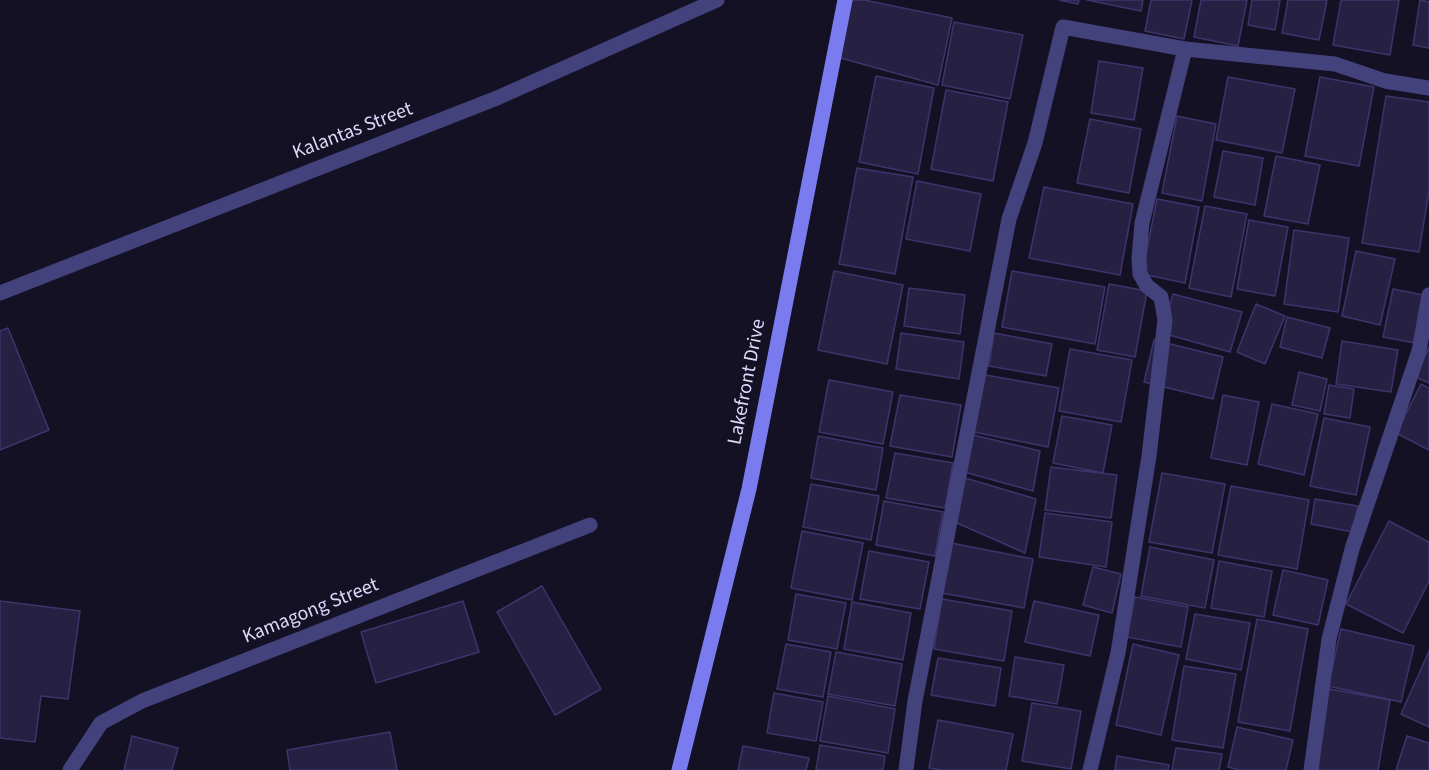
<!DOCTYPE html>
<style>
body{margin:0}
canvas{display:block;background:#141124}
</style>
<canvas width="1429" height="770"></canvas>
<script>
const g = document.querySelector('canvas').getContext('2d');
g.lineJoin = 'round';
function fill(path, color) { g.fillStyle = color; g.fill(path, 'evenodd'); }
function strokePath(path, color, width, dash) { g.strokeStyle = color; g.lineWidth = width; g.lineCap = dash ? 'butt' : 'round'; g.setLineDash(dash || []); g.stroke(path); }
function drawText(font, color, halo, rows, align = 'center') {
  g.font = font + ' "Source Sans 3",sans-serif'; g.lineWidth = 4.5; g.setLineDash([]); g.textBaseline = 'middle'; g.strokeStyle = halo; g.fillStyle = color; for (const [text, x, y, turn = 0] of rows) {
    g.save(); g.translate(x, y); g.rotate((+turn || 0) * Math.PI / 180); g.textAlign = isNaN(turn) ? turn : align; if (halo) g.strokeText(text, 0, 0); g.fillText(text, 0, 0); g.restore();
  }
}
const building = new Path2D(`
 M 847,0 L 864,0 L 952,18 L 938,85 L 837,57 Z
 M 1059,0 L 1079,0 L 1078,4 Z
 M 1087,0 L 1143,0 L 1141,11 Z
 M 1151,0 L 1192,0 L 1184,39 L 1145,31 Z
 M 1201,0 L 1247,0 L 1238,46 L 1194,37 Z
 M 1252,0 L 1280,0 L 1275,30 L 1248,25 Z
 M 1288,0 L 1327,0 L 1319,40 L 1282,33 Z
 M 1341,0 L 1399,0 L 1390,55 L 1333,45 Z
 M 1420,0 L 1429,2 L 1429,48 L 1413,45 Z
 M 954,22 L 1023,35 L 1010,99 L 942,85 Z
 M 1099,61 L 1143,68 L 1134,120 L 1091,113 Z
 M 876,76 L 934,88 L 918,174 L 859,162 Z
 M 1228,77 L 1295,89 L 1282,153 L 1216,140 Z
 M 1320,77 L 1374,87 L 1359,166 L 1305,156 Z
 M 946,90 L 1008,102 L 993,181 L 931,169 Z
 M 1386,96 L 1429,102 L 1429,191 L 1419,252 L 1362,243 Z
 M 1177,116 L 1216,124 L 1202,201 L 1162,193 Z
 M 1090,119 L 1141,129 L 1129,193 L 1077,183 Z
 M 1223,151 L 1263,158 L 1255,205 L 1214,197 Z
 M 1276,156 L 1320,165 L 1308,224 L 1264,216 Z
 M 857,168 L 913,177 L 895,274 L 839,264 Z
 M 917,181 L 981,194 L 970,251 L 906,239 Z
 M 1044,187 L 1133,204 L 1120,275 L 1029,258 Z
 M 1157,199 L 1199,207 L 1185,283 L 1142,274 Z
 M 1205,206 L 1247,214 L 1231,297 L 1189,288 Z
 M 1249,220 L 1288,227 L 1275,296 L 1237,289 Z
 M 1294,230 L 1349,238 L 1338,312 L 1284,304 Z
 M 1356,251 L 1395,259 L 1380,325 L 1342,316 Z
 M 834,271 L 903,285 L 887,364 L 818,350 Z
 M 1012,271 L 1105,287 L 1095,344 L 1002,327 Z
 M 1109,284 L 1147,291 L 1135,357 L 1097,350 Z
 M 909,288 L 965,295 L 960,334 L 904,326 Z
 M 1393,289 L 1423,295 L 1415,343 L 1383,337 Z
 M 1173,294 L 1242,312 L 1230,352 L 1162,333 Z
 M 1256,304 L 1285,316 L 1265,364 L 1237,352 Z
 M 1287,317 L 1330,328 L 1322,358 L 1280,347 Z
 M 8,328 L 49,430 L 0,450 L 0,331 Z
 M 901,333 L 964,342 L 959,379 L 896,369 Z
 M 994,333 L 1052,344 L 1046,376 L 989,366 Z
 M 1154,340 L 1223,357 L 1213,399 L 1144,382 Z
 M 1342,341 L 1398,350 L 1391,392 L 1336,384 Z
 M 1429,347 L 1429,383 L 1416,377 Z
 M 1070,349 L 1132,360 L 1121,422 L 1059,411 Z
 M 1299,372 L 1327,379 L 1320,411 L 1292,405 Z
 M 980,374 L 1059,388 L 1048,447 L 969,431 Z
 M 829,380 L 893,392 L 883,444 L 819,432 Z
 M 1421,384 L 1429,388 L 1429,450 L 1396,433 Z
 M 1329,385 L 1354,389 L 1350,418 L 1324,414 Z
 M 900,395 L 961,405 L 952,457 L 890,446 Z
 M 1223,395 L 1259,402 L 1247,465 L 1211,458 Z
 M 1272,404 L 1318,414 L 1304,475 L 1258,464 Z
 M 1062,416 L 1112,425 L 1103,473 L 1053,463 Z
 M 1324,418 L 1370,427 L 1356,495 L 1310,486 Z
 M 965,433 L 1040,451 L 1033,491 L 957,470 Z
 M 818,436 L 883,448 L 876,490 L 811,478 Z
 M 895,453 L 953,463 L 945,508 L 886,498 Z
 M 1051,467 L 1117,475 L 1111,518 L 1045,510 Z
 M 1162,473 L 1225,484 L 1212,553 L 1149,542 Z
 M 962,477 L 1036,499 L 1025,553 L 948,519 Z
 M 811,484 L 879,496 L 871,540 L 803,527 Z
 M 1231,486 L 1309,500 L 1297,569 L 1218,555 Z
 M 1315,499 L 1358,506 L 1353,532 L 1311,524 Z
 M 884,501 L 943,512 L 935,556 L 876,545 Z
 M 1045,513 L 1112,522 L 1106,567 L 1039,557 Z
 M 1389,521 L 1429,542 L 1429,581 L 1403,633 L 1346,604 Z
 M 802,531 L 863,543 L 852,600 L 791,588 Z
 M 951,543 L 1033,559 L 1024,608 L 942,593 Z
 M 1150,547 L 1214,560 L 1205,608 L 1141,596 Z
 M 869,551 L 929,562 L 920,609 L 860,599 Z
 M 1219,561 L 1272,571 L 1264,617 L 1211,608 Z
 M 1093,567 L 1121,574 L 1112,613 L 1083,605 Z
 M 1283,570 L 1328,580 L 1318,625 L 1273,615 Z
 M 542,586 L 601,689 L 555,715 L 497,612 Z
 M 796,594 L 846,603 L 837,649 L 788,640 Z
 M 1135,597 L 1188,607 L 1181,647 L 1127,637 Z
 M 942,599 L 1012,611 L 1004,661 L 934,649 Z
 M 0,601 L 80,611 L 68,699 L 41,696 L 35,742 L 0,738 Z
 M 463,601 L 479,652 L 376,683 L 361,632 Z
 M 1034,601 L 1099,615 L 1090,656 L 1025,642 Z
 M 852,602 L 911,613 L 903,660 L 844,649 Z
 M 1195,614 L 1250,623 L 1241,670 L 1186,659 Z
 M 1257,619 L 1308,629 L 1290,731 L 1238,722 Z
 M 1341,629 L 1414,646 L 1401,702 L 1328,686 Z
 M 786,644 L 831,652 L 823,697 L 777,689 Z
 M 1133,644 L 1179,655 L 1161,735 L 1116,725 Z
 M 1429,651 L 1429,727 L 1401,714 Z
 M 836,652 L 902,664 L 895,706 L 828,694 Z
 M 1015,657 L 1064,665 L 1057,704 L 1009,696 Z
 M 938,658 L 1001,668 L 995,706 L 931,695 Z
 M 1184,666 L 1236,674 L 1223,748 L 1172,740 Z
 M 1329,689 L 1390,700 L 1378,770 L 1317,770 Z
 M 774,693 L 823,702 L 816,741 L 767,733 Z
 M 828,696 L 895,709 L 888,753 L 820,741 Z
 M 1032,703 L 1081,711 L 1071,769 L 1022,761 Z
 M 938,720 L 1013,734 L 1006,770 L 941,770 L 929,768 Z
 M 1237,727 L 1293,740 L 1286,770 L 1239,770 L 1228,767 Z
 M 390,732 L 397,770 L 290,770 L 287,750 Z
 M 132,736 L 178,748 L 172,770 L 124,770 Z
 M 1407,736 L 1429,743 L 1429,770 L 1396,770 Z
 M 820,745 L 885,756 L 883,770 L 816,770 Z
 M 743,746 L 809,758 L 806,770 L 738,770 Z
 M 1176,748 L 1222,754 L 1219,770 L 1172,770 Z
 M 1117,756 L 1169,765 L 1168,770 L 1115,770 Z`);
const street = new Path2D(`
 M 0,293 L 497,98 L 717,0
 M 70,770 L 101,723 L 142,701 L 590,525
 M 906,770 L 915,701 L 1009,219 L 1035,143 L 1063,27 L 1185,49 L 1335,64 L 1385,81 L 1429,88
 M 1090,770 L 1118,653 L 1149,456 L 1165,320 L 1161,297 L 1147,286 L 1140,274 L 1139,258 L 1142,223 L 1185,49
 M 1311,770 L 1329,639 L 1352,549 L 1419,351 L 1429,295`);
const secondary = new Path2D(`
 M 679,770 L 749,489 L 845,0`);
const streetNames = [
 ["Kalantas Street",353,132,-21],
 ["Lakefront Drive",748,382,-79],
 ["Kamagong Street",311,612,-22]
];
fill(building, '#262043');
strokePath(building, '#3e346c', 1.5);
strokePath(street, '#43427d', 15);
strokePath(secondary, '#7b7bf0', 15);
drawText('20px', '#dcd9fb', '#141124', streetNames);
</script>
